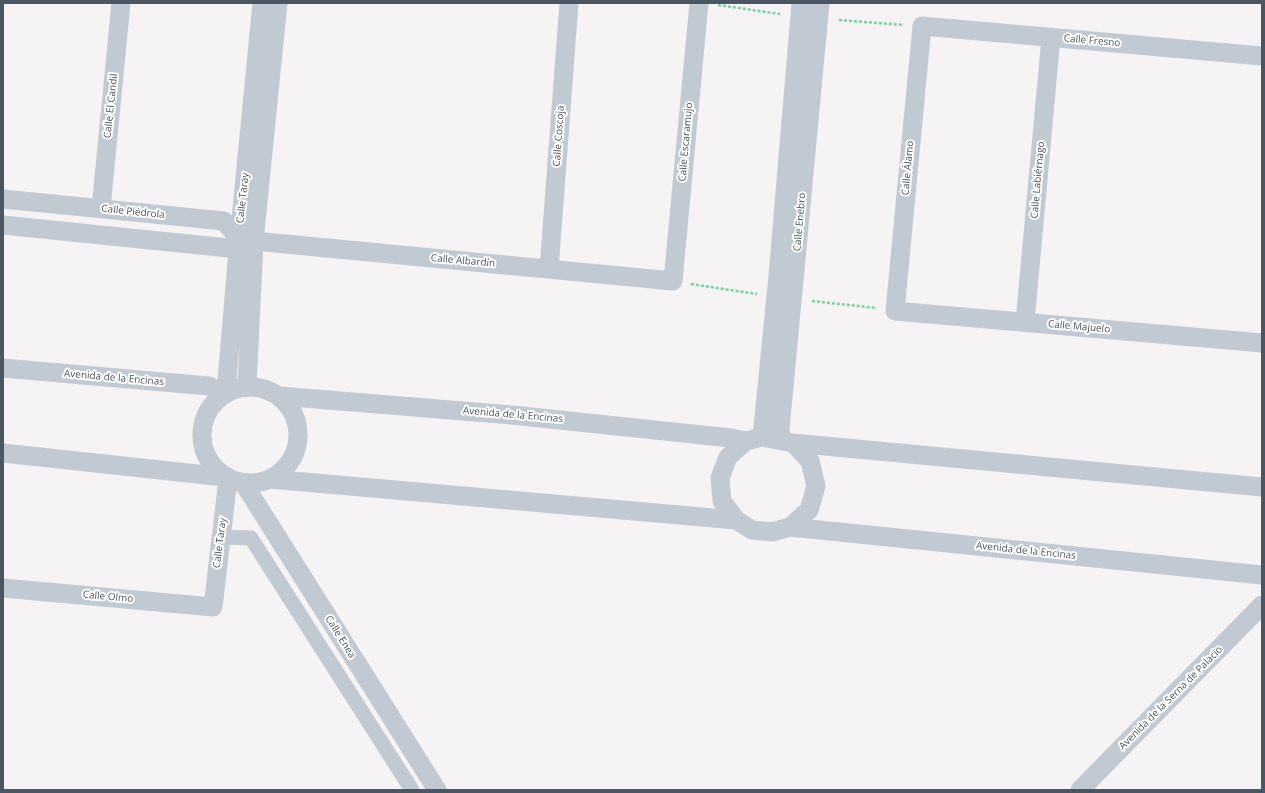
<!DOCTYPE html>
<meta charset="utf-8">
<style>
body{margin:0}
#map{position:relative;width:1265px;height:793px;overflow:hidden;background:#f5f3f3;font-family:"Open Sans",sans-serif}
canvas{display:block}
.frame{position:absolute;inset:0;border:4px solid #4a5661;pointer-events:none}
</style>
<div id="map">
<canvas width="1265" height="793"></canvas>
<div class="frame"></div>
</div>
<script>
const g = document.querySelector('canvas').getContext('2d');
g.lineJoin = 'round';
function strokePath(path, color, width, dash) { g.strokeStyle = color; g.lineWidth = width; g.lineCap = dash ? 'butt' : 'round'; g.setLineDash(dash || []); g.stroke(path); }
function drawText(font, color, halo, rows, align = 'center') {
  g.font = font + ' "Open Sans",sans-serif'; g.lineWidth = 4; g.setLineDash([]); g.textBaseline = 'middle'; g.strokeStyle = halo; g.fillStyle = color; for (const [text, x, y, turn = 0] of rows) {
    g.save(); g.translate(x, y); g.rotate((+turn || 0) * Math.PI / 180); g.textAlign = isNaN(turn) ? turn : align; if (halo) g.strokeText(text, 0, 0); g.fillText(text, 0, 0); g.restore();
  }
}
const path = new Path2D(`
 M 718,5 L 780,14
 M 839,20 L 904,25
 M 691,284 L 757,294
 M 812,301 L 877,308`);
const pedestrian = new Path2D(`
 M 221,537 L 251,538 L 412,790`);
const minor = new Path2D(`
 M 1262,56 L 922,26 L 895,311 L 1262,343
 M 3,199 L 224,221 L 239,239 L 254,241 L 673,281 L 699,3
 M 101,208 L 121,3
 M 3,225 L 238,249
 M 549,269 L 569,3
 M 1025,322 L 1051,37
 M 3,368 L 209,386 L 224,394
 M202 435a48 48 0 1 1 96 0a48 48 0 1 1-96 0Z
 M 247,387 L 254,241 L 278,3
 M 226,392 L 239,239 L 262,3
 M 279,396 L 512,415 L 731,438 L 746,441
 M 762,437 L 778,276 L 801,3
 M 781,440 L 780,429 L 820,3
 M 793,443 L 1262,487
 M 3,453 L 225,477
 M 270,479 L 736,520
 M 244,484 L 437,790
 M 790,527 L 809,510 L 816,486 L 810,461 L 793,443 L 762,437 L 746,441 L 728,457 L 720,478 L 722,501 L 736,520 L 752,530 L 772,532 L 790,527 L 1262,575
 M 3,588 L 213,607 L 228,479
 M 1080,790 L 1262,605`);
const streetNames = [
 ["Calle Fresno",1092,41,5],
 ["Calle El Candil",111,106,-84],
 ["Calle Coscoja",559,136,-86],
 ["Calle Escaramujo",686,142,-85],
 ["Calle Álamo",908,168,-85],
 ["Calle Labiérnago",1038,180,-85],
 ["Calle Taray",243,198,-84],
 ["Calle Piédrola",133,212,6],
 ["Calle Enebro",800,222,-85],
 ["Calle Albardín",463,261,5],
 ["Calle Majuelo",1079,327,5],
 ["Avenida de la Encinas",114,378,5],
 ["Avenida de la Encinas",513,415,5],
 ["Calle Taray",220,543,-83],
 ["Avenida de la Encinas",1026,551,6],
 ["Calle Olmo",108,597,5],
 ["Calle Enea",340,637,58],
 ["Avenida de la Serna de Palacio",1171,698,-45]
];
strokePath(path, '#7ad0a6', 2.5, [3, 2]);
strokePath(pedestrian, '#c1cad2', 15);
strokePath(minor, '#c1cad2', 19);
drawText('10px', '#4a5661', '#fff', streetNames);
</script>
